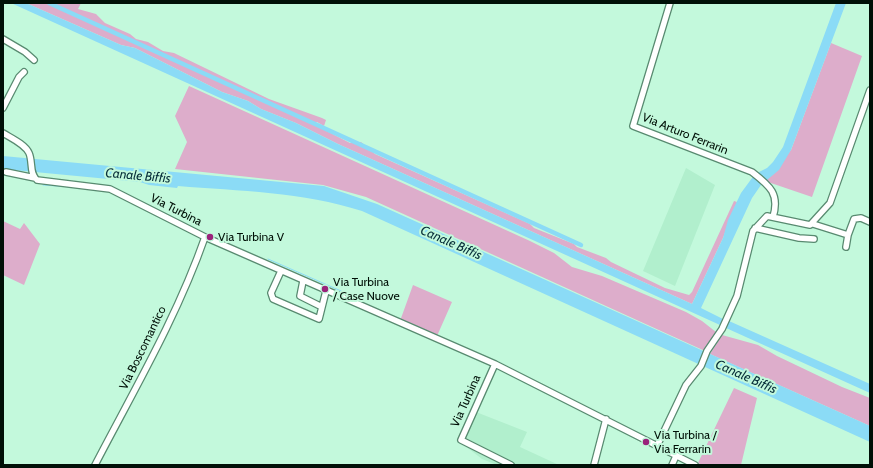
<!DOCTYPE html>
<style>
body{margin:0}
#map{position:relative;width:873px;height:468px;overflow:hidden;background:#c3f9dc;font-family:Cabin,sans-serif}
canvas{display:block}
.frame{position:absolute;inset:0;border:4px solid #001007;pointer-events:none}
</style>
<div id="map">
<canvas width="873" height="468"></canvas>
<div class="frame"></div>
</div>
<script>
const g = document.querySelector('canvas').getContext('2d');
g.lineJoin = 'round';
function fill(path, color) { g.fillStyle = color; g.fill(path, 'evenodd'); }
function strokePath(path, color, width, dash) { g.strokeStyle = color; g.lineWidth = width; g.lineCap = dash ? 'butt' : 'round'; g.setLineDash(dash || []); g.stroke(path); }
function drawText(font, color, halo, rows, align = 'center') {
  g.font = font + ' Cabin,sans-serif'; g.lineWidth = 4; g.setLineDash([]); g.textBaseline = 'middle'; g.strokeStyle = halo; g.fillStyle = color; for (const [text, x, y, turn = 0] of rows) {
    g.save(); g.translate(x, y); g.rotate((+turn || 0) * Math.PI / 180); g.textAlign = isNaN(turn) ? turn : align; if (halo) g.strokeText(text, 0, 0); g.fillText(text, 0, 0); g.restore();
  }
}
const built = new Path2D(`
 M 686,168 L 715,185 L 675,286 L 643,271 Z
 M 476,412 L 527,432 L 520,447 L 559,465 L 497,465 L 482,459 L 460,442 Z`);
const green = new Path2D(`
 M 26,3 L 81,3 L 78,9 L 96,14 L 105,23 L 130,34 L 136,39 L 148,42 L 163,51 L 174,53 L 269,99 L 322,118 L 326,120 L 324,126 L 317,122 L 313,124 L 350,143 L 356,141 L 358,143 L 361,142 L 375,154 L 530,224 L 534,228 L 574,244 L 577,247 L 606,258 L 611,262 L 665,288 L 689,295 L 692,292 L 734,201 L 737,202 L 723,238 L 692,304 L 338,144 L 296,123 L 261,109 L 248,101 L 222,92 L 135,48 L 121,45 Z
 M 831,43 L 862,56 L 812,197 L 765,181 L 791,150 Z
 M 189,86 L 530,241 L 554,253 L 572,267 L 602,276 L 686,312 L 702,321 L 716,332 L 705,351 L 366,197 L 323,185 L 175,169 L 187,142 L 175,116 Z
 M 3,221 L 20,229 L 24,223 L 40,244 L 24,285 L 3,275 Z
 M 413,285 L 452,302 L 437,336 L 400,321 Z
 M 722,335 L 758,345 L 777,356 L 842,387 L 870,398 L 870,426 L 710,354 Z
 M 734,388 L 757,398 L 741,465 L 702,465 L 698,463 Z`);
const water = new Path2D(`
 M 11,3 L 26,3 L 121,45 L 135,48 L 222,92 L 248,101 L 261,109 L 296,123 L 338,144 L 692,304 L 723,238 L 728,220 L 741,193 L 755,174 L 767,168 L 773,162 L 783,147 L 836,3 L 846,3 L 791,150 L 779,170 L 761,185 L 752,198 L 701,308 L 723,319 L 720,325 Z
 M 3,156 L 324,186 L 377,204 L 870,426 L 870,442 L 362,211 C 303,192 239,191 178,186 L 177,188 L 149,185 L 140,182 L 3,169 Z
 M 729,321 L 870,384 L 870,393 L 726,328 Z`);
const stream = new Path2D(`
 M 43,185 L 72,187
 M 152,213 L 187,231
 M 268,259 L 348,294`);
const canal = new Path2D(`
 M 49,3 L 581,245`);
const minor = new Path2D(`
 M 670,3 L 633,126 L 752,172 C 770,186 780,194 773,217
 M 3,39 L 25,52 L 34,60
 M 3,108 L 19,77 L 24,72
 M 3,133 C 11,138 25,144 29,153 C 33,162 29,173 37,180 L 110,189 L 205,237 L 495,364 L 695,465
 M 6,172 L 35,178
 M 813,224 L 848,235 L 854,219 L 861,218 L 870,222
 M 755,228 L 799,238 L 814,239
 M 846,247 L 848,235
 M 281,271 L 271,293 L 273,299 L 319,319 L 326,291
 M 303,281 L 300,296 L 322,307
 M 495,364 L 461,440 L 511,465
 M 657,446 L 686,385 L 701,366 L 707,351 L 722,329 L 737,296 L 753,231 L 767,216 L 810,225 L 830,203 L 870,90
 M 95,465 C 134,390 177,317 205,237
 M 594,465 L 606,419
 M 672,465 L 676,456`);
const markers = [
 [210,237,4,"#9a227b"],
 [325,289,4,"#9a227b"],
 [646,442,4,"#9a227b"]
];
const streetNames = [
 ["Via Arturo Ferrarin",685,134,22],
 ["Via Turbina",176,210,27],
 ["Via Boscomantico",143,348,-64],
 ["Via Turbina",466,401,-66]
];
const poiNames = [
 ["Via Turbina V",218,237],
 ["Via Turbina",333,282],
 ["/ Case Nuove",333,296],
 ["Via Turbina /",654,435],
 ["Via Ferrarin",654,449]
];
const waterNames = [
 ["Canale Biffis",138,176,5],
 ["Canale Biffis",451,243,24],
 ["Canale Biffis",746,377,24]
];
fill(built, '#b1efcd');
fill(green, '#ddadcb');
fill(water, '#8bdbf6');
strokePath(stream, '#8bdbf6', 1);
strokePath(canal, '#8bdbf6', 4.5);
strokePath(minor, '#588a70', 8);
strokePath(minor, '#fff', 5.5);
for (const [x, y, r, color] of markers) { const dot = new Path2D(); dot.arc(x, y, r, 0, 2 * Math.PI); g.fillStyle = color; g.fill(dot); strokePath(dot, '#c3f9dc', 1.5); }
drawText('12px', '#001007', '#c3f9dc', streetNames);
drawText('12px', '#001007', '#c3f9dc', poiNames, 'left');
drawText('italic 13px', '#09303b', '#c3f9dc', waterNames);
</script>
